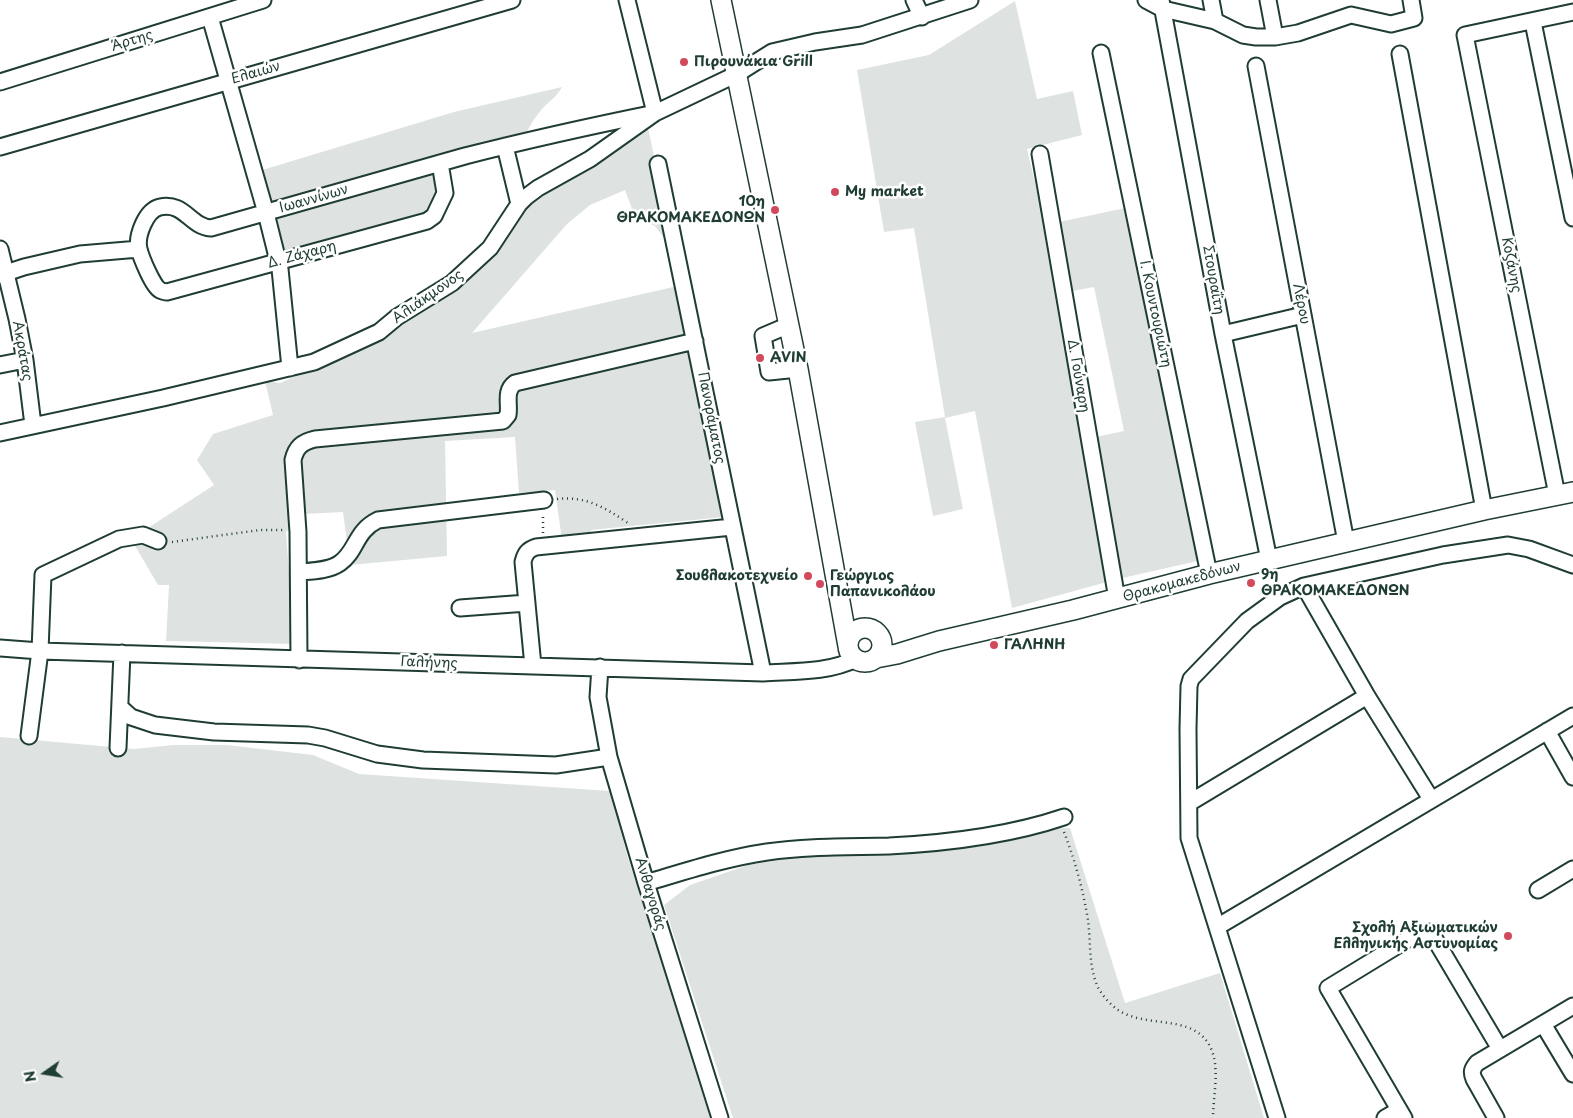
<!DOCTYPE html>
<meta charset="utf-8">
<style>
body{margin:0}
#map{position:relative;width:1573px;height:1118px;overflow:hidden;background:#fff;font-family:"Playpen Sans",sans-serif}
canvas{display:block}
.north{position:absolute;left:20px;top:1048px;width:50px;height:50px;-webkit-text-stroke:4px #fff;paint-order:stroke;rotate:257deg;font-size:14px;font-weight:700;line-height:20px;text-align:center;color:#1f3d34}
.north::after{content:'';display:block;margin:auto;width:18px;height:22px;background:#1f3d34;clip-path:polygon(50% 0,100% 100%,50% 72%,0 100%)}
</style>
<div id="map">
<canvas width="1573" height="1118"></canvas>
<div class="north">N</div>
</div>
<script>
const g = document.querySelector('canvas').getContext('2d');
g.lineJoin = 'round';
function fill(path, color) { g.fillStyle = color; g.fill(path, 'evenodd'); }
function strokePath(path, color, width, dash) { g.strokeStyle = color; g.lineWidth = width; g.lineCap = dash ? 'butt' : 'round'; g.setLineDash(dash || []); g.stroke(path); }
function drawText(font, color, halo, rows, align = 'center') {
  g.font = font + ' "Playpen Sans",sans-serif'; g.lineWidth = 5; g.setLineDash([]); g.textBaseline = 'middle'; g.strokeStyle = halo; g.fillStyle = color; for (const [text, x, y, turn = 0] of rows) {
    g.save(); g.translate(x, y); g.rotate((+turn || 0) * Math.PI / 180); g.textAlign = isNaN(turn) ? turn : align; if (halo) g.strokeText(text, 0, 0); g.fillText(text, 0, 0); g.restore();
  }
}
const green = new Path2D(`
 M 1015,1 L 1037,99 L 1073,91 L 1082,135 L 1027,149 L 1045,225 L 1130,207 L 1202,560 L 1118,579 L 1012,608 L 975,411 L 945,418 L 963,509 L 933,516 L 915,422 L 945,417 L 914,228 L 884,232 L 857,70 L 929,55 ZM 1094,287 L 1124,431 L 1091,438 L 1061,293 Z
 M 562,87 C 557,97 549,101 543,108 C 535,117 530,125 525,136 L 429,159 L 444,220 L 284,263 L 259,171 L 454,112 Z
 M 648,128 L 675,253 L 655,226 L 635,217 L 625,190 L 590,205 L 567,224 L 472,333 L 682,285 L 724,517 L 591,530 L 593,544 L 563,547 L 555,490 L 519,493 L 515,437 L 445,441 L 447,556 L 350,565 L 343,512 L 303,514 L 286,532 L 294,644 L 166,641 L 169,585 L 158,585 L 131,539 L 214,485 L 197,460 L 213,434 L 273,415 L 265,381 L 280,383 L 378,340 L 462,285 L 503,243 L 519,216 L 531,202 L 540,195 L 572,178 Z
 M 0,737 L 134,749 L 173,745 L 227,745 L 313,755 L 359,774 L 610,791 L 628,858 L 710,1118 L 0,1118 Z
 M 1057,828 L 1070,828 L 1125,1003 L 1220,973 L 1264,1118 L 733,1118 L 664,905 L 690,885 L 748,865 L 803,855 L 953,849 Z`);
const path = new Path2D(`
 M 557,499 C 586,496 604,507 628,523
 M 543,533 L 543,513
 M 172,542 L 260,530 L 283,530
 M 1064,832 C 1075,860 1083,890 1088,920 C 1091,942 1088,971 1100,991 C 1107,1001 1116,1011 1128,1015 C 1157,1027 1201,1015 1213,1054 C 1219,1073 1213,1098 1213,1118`);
const minor = new Path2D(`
 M 914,0 L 922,17
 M 1146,0 L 1163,9 L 1215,21 L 1243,35 L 1256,37 L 1275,37 L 1298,33 L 1351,15 L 1391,24 L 1414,18 L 1411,0
 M 1161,0 L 1223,334 L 1269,560
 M 1211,0 L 1215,21
 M 1268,0 L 1275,37
 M 210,17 L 266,213 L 280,269 L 290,368
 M 1533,22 L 1573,218
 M 1101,53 L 1209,574
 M 1400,54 L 1484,510
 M 1256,66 L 1346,542
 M 0,82 L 263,0
 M 505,146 L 519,204
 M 0,147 L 512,0
 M 1040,154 L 1117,599
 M 440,163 L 445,193 L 434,216 L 427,221 L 167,292 C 166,292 161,291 160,290 C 153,287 141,257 139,249 C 136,236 146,210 160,207 C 185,202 189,226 211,228 L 465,156 C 528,140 591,126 655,113 L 627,0
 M 658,164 L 763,673
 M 0,249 L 17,319 L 25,360 L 33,425
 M 0,275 L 24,267 L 80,254 L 139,249
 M 789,325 L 763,336 L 769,372 L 798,369
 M 1223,334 L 1303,315
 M 0,365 L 25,360
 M 0,433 L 163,398 L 314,362 L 379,332 L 397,317 L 452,283 L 490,248 L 519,204 L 526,197 L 538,188 L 590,159 L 655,113 L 737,74 L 772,52 L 815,42 L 862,35 L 970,0
 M 1557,495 L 1465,35 L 1573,12
 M 299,572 C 311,571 329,571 340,563 C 357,551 355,531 378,520 L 544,500
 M 1304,586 L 1367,696 L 1431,799
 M 460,608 L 527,603
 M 0,648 L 40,651 L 763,673 C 795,671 827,673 856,659
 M 299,660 L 298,532 L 293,460 C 296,447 302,442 315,439 L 503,421 L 508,415 C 510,404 504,391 515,383 L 695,341
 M 533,666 L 523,562 C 525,554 527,550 536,547 L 732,527
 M 600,667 L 598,697 L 609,757 L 646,883 L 720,1118
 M 120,707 L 131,717 L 155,725 L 214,732 L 308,735 L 325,738 L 377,754 L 423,760 L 556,765 L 609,757
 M 1547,731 L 1573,777
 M 29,736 L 40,651 L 43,575 L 119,539 L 143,535 L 158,541
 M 118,748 L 122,653
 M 1189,803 L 1367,696
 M 646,883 C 686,871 726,858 767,852 C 807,846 848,847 889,846 C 948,843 1008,836 1064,817
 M 1538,890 L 1573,869
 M 1217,927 L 1573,716
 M 1543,1024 L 1573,1074
 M 1277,1118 L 1189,838 L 1188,729 L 1189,686 L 1191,679 L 1247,621 L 1280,597 L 1304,586 L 1443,555 L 1508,545 L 1529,549 L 1573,565
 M 1385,1118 L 1399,1110
 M 1404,1118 L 1328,988 L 1418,933 L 1429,932 L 1433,936 L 1500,1049
 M 1496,1118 L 1474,1079 C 1471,1072 1472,1069 1477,1063 L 1573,1006`);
const major = new Path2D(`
 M 721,0 L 798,369 L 848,646
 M848 645a17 17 0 1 1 34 0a17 17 0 1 1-34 0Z
 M 876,658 L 897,654 L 939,641 L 1073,610 L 1209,574 L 1484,510 L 1573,492`);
const markers = [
 [684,62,5,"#d1495b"],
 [835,192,5,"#d1495b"],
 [775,210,5,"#d1495b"],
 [760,358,5,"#d1495b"],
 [808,576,5,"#d1495b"],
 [1251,583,5,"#d1495b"],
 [820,584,5,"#d1495b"],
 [994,645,5,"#d1495b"],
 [1508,936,5,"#d1495b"]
];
const streetNames = [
 ["Άρτης",132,41,-17],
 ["Ελαιών",256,73,-16],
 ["Ιωαννίνων",314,199,-16],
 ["Δ. Ζάχαρη",302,255,-15],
 ["Κοζάνης",1511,265,79],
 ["Στουραΐτη",1213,280,80],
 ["Αλιάκμονος",428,297,-35],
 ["Λέρου",1301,304,79],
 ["Ι. Κουντουριώτη",1155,314,78],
 ["Ακράτας",22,351,80],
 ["Δ. Γούναρη",1078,376,80],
 ["Πανοράματος",711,418,79],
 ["Θρακομακεδόνων",1182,582,-15],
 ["Γαλήνης",429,663,2],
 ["Ανθαγοράς",650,894,73]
];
const poiNames = [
 ["Πιρουνάκια Grill",694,62],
 ["My market",845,192],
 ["10η",765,202,"right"],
 ["ΘΡΑΚΟΜΑΚΕΔΟΝΩΝ",765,218,"right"],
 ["AVIN",770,358],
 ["9η",1261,575],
 ["ΘΡΑΚΟΜΑΚΕΔΟΝΩΝ",1261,591],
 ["Σουβλακοτεχνείο",798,576,"right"],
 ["Γεώργιος",830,576],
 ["Παπανικολάου",830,592],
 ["ΓΑΛΗΝΗ",1004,645],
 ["Σχολή Αξιωματικών",1498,928,"right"],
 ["Ελληνικής Αστυνομίας",1498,944,"right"]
];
fill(green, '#dee3e2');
strokePath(minor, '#1f3d34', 19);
strokePath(major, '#1f3d34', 22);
strokePath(path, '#1f3d34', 2.5, [1, 4]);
strokePath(minor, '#fff', 15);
strokePath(major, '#fff', 19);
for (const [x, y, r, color] of markers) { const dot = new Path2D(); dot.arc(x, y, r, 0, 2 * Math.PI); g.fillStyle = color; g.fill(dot); strokePath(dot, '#fff', 2); }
drawText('14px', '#1f3d34', '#fff', streetNames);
drawText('bold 14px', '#1f3d34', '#fff', poiNames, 'left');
</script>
